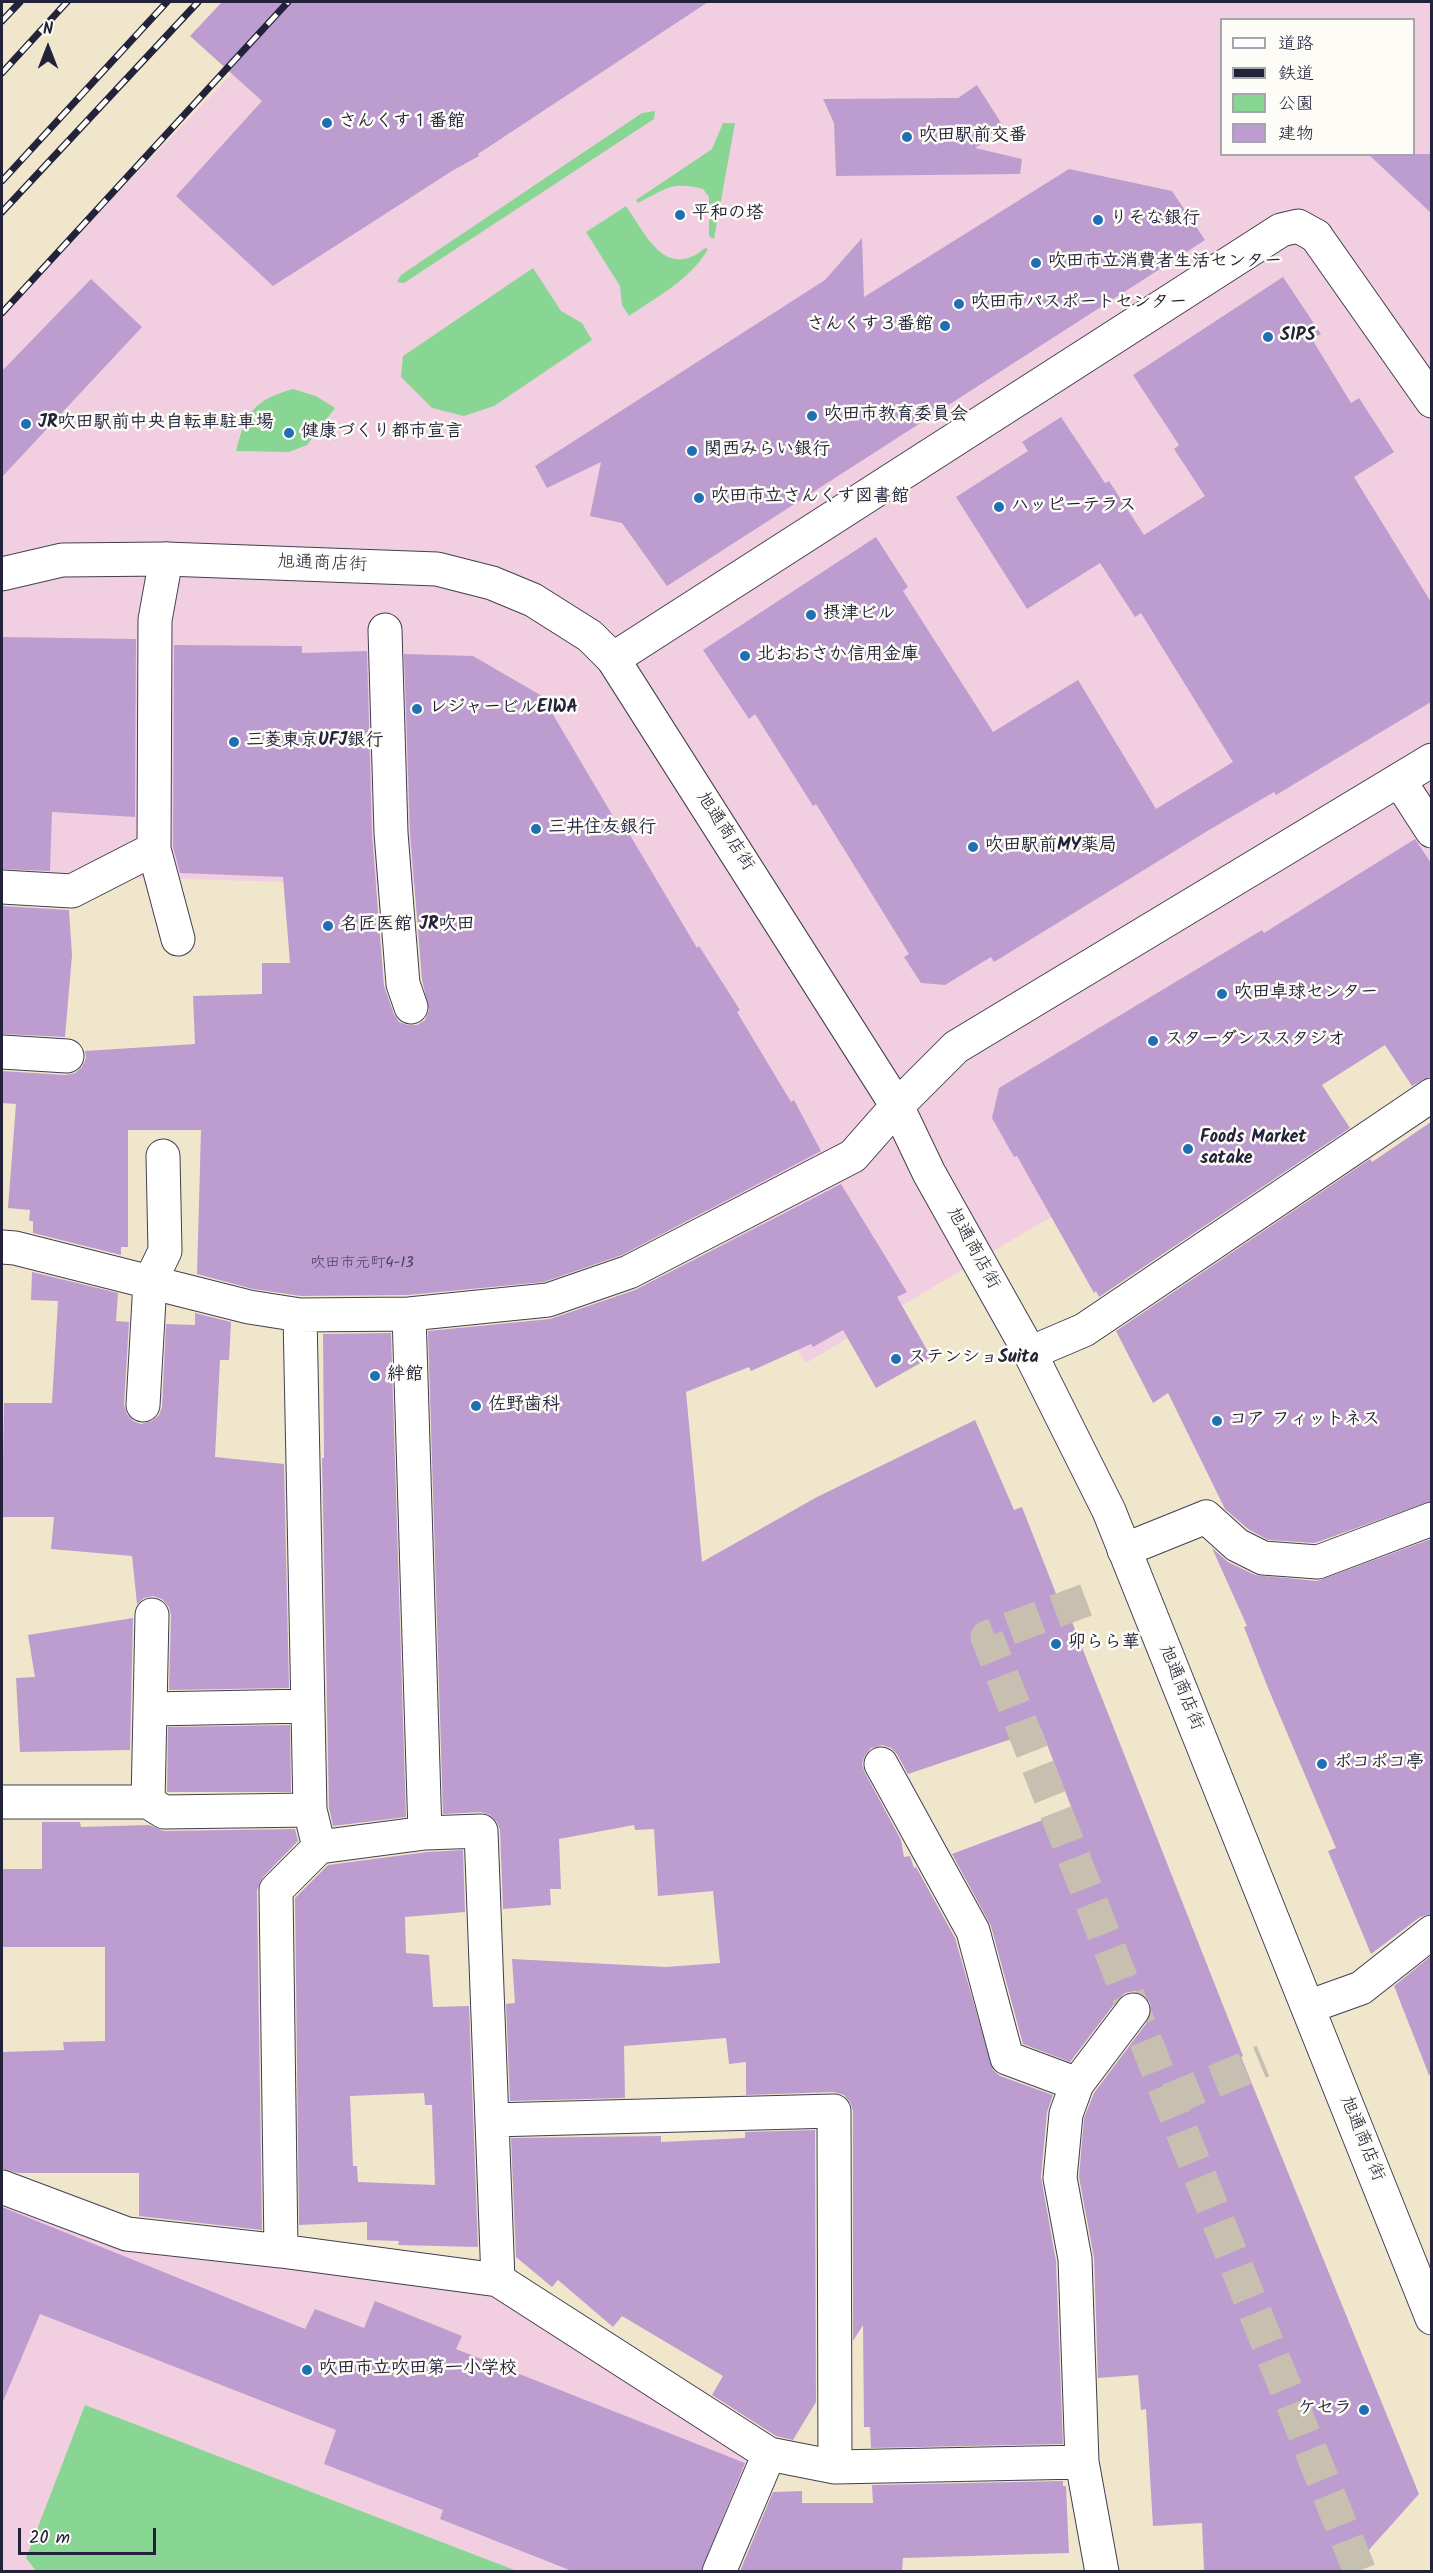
<!DOCTYPE html>
<meta charset="utf-8">
<style>
body{margin:0}
#map{position:relative;width:1433px;height:2573px;overflow:hidden;background:#f0e6cc;font-family:Kalam,"Klee One",sans-serif}
canvas{display:block}
.frame{position:absolute;inset:0;border:3px solid #22223b;pointer-events:none}
.legend{position:absolute;left:1220px;top:18px;width:195px;height:138px;box-sizing:border-box;background:#fdfcf7;border:2px solid #a5a5ac;margin:0;padding:8px 10px;list-style:none;font-size:18px;color:#22223b}
.legend li{display:flex;align-items:center;gap:12px;height:30px}
.legend b{width:30px;border:2px solid #a5a5ac}
.north{position:absolute;left:18px;top:18px;width:60px;height:60px;-webkit-text-stroke:4px #fdfcf7;paint-order:stroke;rotate:0deg;font-size:16px;font-weight:700;line-height:24px;text-align:center;color:#22223b}
.north::after{content:'';display:block;margin:auto;width:21px;height:27px;background:#22223b;clip-path:polygon(50% 0,100% 100%,50% 72%,0 100%)}
.scale{position:absolute;left:18px;top:2528px;width:138px;height:27px;box-sizing:border-box;border:3px solid #22223b;border-top:0;padding-left:8px;font-size:18px;line-height:21px;white-space:nowrap;color:#22223b;-webkit-text-stroke:4px #fdfcf7;paint-order:stroke}
</style>
<div id="map">
<canvas width="1433" height="2573"></canvas>
<div class="frame"></div>
<ul class="legend">
<li><b style="height:8px;background:#fff"></b>道路</li>
<li><b style="height:8px;background:#22223b"></b>鉄道</li>
<li><b style="height:16px;background:#89d694"></b>公園</li>
<li><b style="height:16px;background:#bd9dd0"></b>建物</li>
</ul>
<div class="north">N</div>
<div class="scale">20 m</div>
</div>
<script>
const g = document.querySelector('canvas').getContext('2d');
g.lineJoin = 'round';
function fill(path, color) { g.fillStyle = color; g.fill(path, 'evenodd'); }
function strokePath(path, color, width, dash) { g.strokeStyle = color; g.lineWidth = width; g.lineCap = dash ? 'butt' : 'round'; g.setLineDash(dash || []); g.stroke(path); }
function drawText(font, color, halo, rows, align = 'center') {
  g.font = font + ' Kalam,"Klee One",sans-serif'; g.lineWidth = 5; g.setLineDash([]); g.textBaseline = 'middle'; g.strokeStyle = halo; g.fillStyle = color; for (const [text, x, y, turn = 0] of rows) {
    g.save(); g.translate(x, y); g.rotate((+turn || 0) * Math.PI / 180); g.textAlign = isNaN(turn) ? turn : align; if (halo) g.strokeText(text, 0, 0); g.fillText(text, 0, 0); g.restore();
  }
}
const built = new Path2D(`
 M 301,2 L 1431,2 L 1431,990 L 806,1363 L 501,888 L 2,874 L 2,313 ZM 1222,20 L 1414,20 L 1414,154 L 1222,154 Z
 M 2,2199 L 473,2285 L 754,2454 L 705,2571 L 2,2571 Z`);
const green = new Path2D(`
 M 655,111 L 654,119 L 404,283 L 397,282 L 401,275 L 642,113 Z
 M 723,123 L 735,123 L 714,239 L 709,236 L 709,197 L 703,189 C 671,181 666,189 638,203 L 636,200 L 712,149 Z
 M 626,206 C 646,235 666,281 705,248 L 708,249 C 690,280 658,296 629,316 L 622,305 L 620,286 L 586,232 Z
 M 533,268 L 561,311 L 582,323 L 592,340 L 494,406 L 464,416 L 432,408 L 401,377 L 403,356 Z
 M 293,389 L 316,396 L 335,408 L 307,445 L 289,452 L 236,451 C 246,412 254,400 293,389 Z
 M 85,2405 L 517,2571 L 36,2571 L 26,2558 Z`);
const building = new Path2D(`
 M 222,2 L 708,2 L 478,154 L 479,156 L 452,171 L 273,286 L 176,196 L 262,101 L 190,36 Z
 M 977,85 L 1005,129 L 975,148 L 1022,159 L 1020,174 L 836,176 L 834,123 L 823,99 L 958,98 Z
 M 1368,154 L 1431,154 L 1431,213 Z
 M 1069,169 L 1172,191 L 1205,240 L 667,586 L 622,523 L 590,516 L 601,462 L 547,488 L 535,466 L 825,280 L 862,238 L 864,297 Z
 M 1283,277 L 1321,334 L 1312,339 L 1351,403 L 1359,398 L 1394,452 L 1354,477 L 1431,602 L 1431,702 L 1276,795 L 1274,792 L 1209,830 L 994,962 L 991,957 L 945,985 L 921,983 L 904,957 L 909,954 L 816,804 L 813,806 L 755,714 L 749,719 L 703,650 L 876,537 L 908,587 L 903,591 L 993,732 L 1078,680 L 1156,809 L 1233,762 L 1141,613 L 1135,617 L 1100,563 L 1027,609 L 956,497 L 1028,451 L 1022,442 L 1061,417 L 1105,483 L 1109,481 L 1144,535 L 1205,496 L 1174,449 L 1179,445 L 1133,375 Z
 M 91,279 L 142,327 L 2,477 L 2,371 Z
 M 2,637 L 136,639 L 135,817 L 52,812 L 50,871 L 2,869 Z
 M 174,645 L 302,646 L 302,653 L 367,651 L 372,834 L 384,986 L 394,1014 L 399,1022 L 408,1025 L 417,1025 L 425,1020 L 429,1010 L 422,980 L 410,832 L 404,654 L 473,656 L 542,696 L 617,823 L 621,820 L 697,948 L 699,946 L 740,1010 L 737,1012 L 791,1102 L 794,1100 L 821,1151 L 622,1255 L 544,1282 L 408,1295 L 301,1296 L 253,1289 L 197,1274 L 201,1130 L 128,1130 L 128,1247 L 121,1247 L 121,1255 L 33,1233 L 33,1221 L 29,1221 L 30,1210 L 8,1208 L 16,1104 L 2,1103 L 2,1071 L 66,1075 L 75,1073 L 82,1067 L 86,1058 L 85,1051 L 195,1044 L 193,996 L 262,994 L 262,963 L 290,963 L 283,877 L 180,873 L 173,847 Z
 M 1415,839 L 1431,863 L 1431,1076 L 1412,1086 L 1385,1045 L 1322,1085 L 1350,1128 L 1099,1297 L 1096,1291 L 1094,1293 L 1017,1156 L 1014,1157 L 992,1118 L 999,1088 L 1262,930 L 1264,933 Z
 M 2,906 L 69,910 L 72,955 L 65,1037 L 2,1034 Z
 M 1431,1122 L 1431,1501 L 1315,1543 L 1268,1540 L 1248,1529 L 1225,1509 L 1168,1393 L 1153,1403 L 1116,1331 L 1370,1159 L 1372,1162 Z
 M 841,1184 L 907,1292 L 897,1297 L 931,1357 L 876,1388 L 843,1330 L 813,1347 L 811,1344 L 751,1371 L 749,1367 L 686,1392 L 702,1562 L 817,1497 L 975,1420 L 1014,1510 L 1022,1507 L 1068,1624 L 1072,1622 L 1243,2056 L 1241,2057 L 1419,2494 L 1350,2571 L 1204,2571 L 1202,2523 L 1153,2526 L 1146,2409 L 1141,2410 L 1138,2375 L 1098,2378 L 1094,2258 L 1079,2177 L 1084,2118 L 1094,2093 L 1148,2021 L 1151,2013 L 1150,2003 L 1144,1995 L 1135,1991 L 1125,1993 L 1118,1999 L 1070,2062 L 1023,2044 L 991,1926 L 952,1854 L 1072,1809 L 1041,1729 L 908,1774 L 897,1754 L 891,1748 L 882,1745 L 871,1748 L 865,1755 L 862,1764 L 865,1773 L 901,1840 L 904,1857 L 910,1856 L 914,1868 L 916,1867 L 955,1938 L 993,2070 L 1000,2076 L 1053,2095 L 1047,2112 L 1041,2177 L 1056,2261 L 1063,2444 L 871,2448 L 870,2427 L 864,2427 L 863,2325 L 853,2341 L 853,2111 L 850,2102 L 844,2095 L 834,2092 L 746,2095 L 746,2062 L 729,2064 L 726,2038 L 624,2046 L 625,2098 L 510,2101 L 506,2004 L 515,2003 L 512,1959 L 666,1967 L 720,1963 L 713,1891 L 658,1896 L 654,1829 L 635,1830 L 634,1825 L 559,1839 L 561,1889 L 550,1889 L 551,1905 L 503,1909 L 500,1830 L 497,1822 L 490,1815 L 481,1812 L 443,1814 L 428,1331 L 550,1319 L 635,1290 Z
 M 32,1272 L 118,1293 L 116,1321 L 129,1322 L 124,1405 L 127,1414 L 133,1421 L 141,1424 L 152,1421 L 159,1415 L 162,1407 L 166,1324 L 195,1325 L 195,1313 L 231,1322 L 229,1360 L 220,1360 L 215,1457 L 284,1464 L 289,1688 L 169,1690 L 171,1615 L 169,1607 L 162,1599 L 153,1596 L 144,1598 L 137,1604 L 132,1556 L 51,1549 L 54,1517 L 2,1517 L 4,1403 L 52,1403 L 58,1301 L 31,1300 Z
 M 391,1333 L 406,1817 L 333,1826 L 329,1808 L 322,1458 L 324,1458 L 323,1334 Z
 M 1431,1539 L 1431,1914 L 1420,1917 L 1371,1954 L 1328,1851 L 1336,1848 L 1268,1688 L 1244,1627 L 1247,1626 L 1212,1548 L 1228,1562 L 1255,1575 L 1317,1581 Z
 M 133,1618 L 130,1750 L 20,1752 L 16,1678 L 35,1677 L 28,1635 Z
 M 290,1725 L 291,1792 L 167,1792 L 168,1727 Z
 M 42,1822 L 80,1822 L 81,1827 L 149,1825 L 164,1831 L 295,1829 L 298,1841 L 263,1877 L 257,1890 L 262,2230 L 139,2216 L 139,2173 L 18,2173 L 2,2169 L 2,2052 L 64,2050 L 63,2042 L 105,2041 L 105,1947 L 2,1947 L 2,1869 L 42,1869 Z
 M 463,1850 L 465,1912 L 405,1917 L 406,1953 L 429,1955 L 433,2007 L 469,2006 L 478,2247 L 398,2245 L 399,2241 L 367,2240 L 367,2222 L 299,2225 L 295,1898 L 328,1865 L 427,1852 ZM 424,2093 L 425,2105 L 432,2105 L 435,2185 L 358,2182 L 357,2166 L 353,2166 L 350,2096 Z
 M 1431,1956 L 1431,2075 L 1429,2075 L 1394,1986 Z
 M 815,2130 L 816,2402 L 793,2440 L 776,2436 L 712,2395 L 723,2376 L 622,2316 L 613,2327 L 558,2280 L 552,2287 L 516,2257 L 511,2138 L 661,2136 L 661,2142 L 745,2138 L 745,2132 Z
 M 2,2207 L 305,2329 L 315,2309 L 364,2328 L 375,2301 L 462,2336 L 456,2349 L 745,2463 L 701,2571 L 572,2571 L 440,2519 L 443,2510 L 324,2464 L 336,2430 L 40,2314 L 2,2404 Z
 M 1063,2481 L 1063,2486 L 1066,2486 L 1069,2553 L 903,2558 L 902,2571 L 740,2571 L 773,2492 L 802,2491 L 802,2503 L 873,2503 L 872,2485 Z`);
const pedestrianTunnel = new Path2D(`
 M 1086,1600 L 987,1637 L 1169,2100 L 1360,2572
 M 1169,2100 L 1263,2061`);
const minor = new Path2D(`
 M 166,559 L 155,620 L 154,849 L 178,939
 M 385,630 L 391,833 L 403,984 L 411,1007
 M 613,659 L 1281,230 L 1298,226 L 1316,236
 M 1399,780 L 1432,831
 M 2,887 L 72,891 L 154,849
 M 2,1052 L 67,1056
 M 2,1247 L 15,1248 L 249,1307 L 300,1315 L 409,1314 L 548,1300 L 629,1272 L 853,1156 L 897,1106
 M 409,1314 L 425,1833
 M 300,1315 L 310,1810 L 319,1847
 M 1030,1353 L 1084,1330 L 1432,1095
 M 143,1405 L 150,1282 L 165,1251 L 163,1156
 M 1124,1550 L 1206,1517 L 1237,1545 L 1263,1558 L 1318,1562 L 1432,1519
 M 150,1709 L 308,1706
 M 881,1764 L 973,1931 L 1007,2058 L 1077,2084
 M 2,1802 L 148,1802 L 164,1812 L 310,1810
 M 148,1802 L 152,1615
 M 1308,2007 L 1361,1988 L 1432,1932
 M 492,2120 L 834,2111 L 835,2467
 M 2,2187 L 127,2234 L 281,2251 L 498,2280 L 769,2454 L 835,2467 L 1082,2462 L 1102,2572
 M 281,2251 L 276,1890 L 319,1847 L 425,1833 L 481,1831 L 498,2280
 M 1082,2462 L 1075,2259 L 1060,2178 L 1066,2114 L 1077,2084 L 1133,2010
 M 719,2572 L 769,2454`);
const tertiary = new Path2D(`
 M 1316,236 L 1432,401
 M 2,574 L 62,560 L 166,559 L 437,569 L 492,583 L 533,600 L 590,636 L 613,659 L 897,1106 L 929,1173 L 1030,1353 L 1109,1511 L 1432,2318
 M 897,1106 L 956,1047 L 1432,760`);
const rail = new Path2D(`
 M 2,21 L 20,2
 M 2,73 L 67,2
 M 2,181 L 167,2
 M 2,212 L 198,2
 M 2,313 L 288,2`);
const markers = [
 [327,123,6,"#1f6fb2"],
 [907,137,6,"#1f6fb2"],
 [680,215,6,"#1f6fb2"],
 [1098,220,6,"#1f6fb2"],
 [1036,263,6,"#1f6fb2"],
 [959,304,6,"#1f6fb2"],
 [945,326,6,"#1f6fb2"],
 [1268,337,6,"#1f6fb2"],
 [812,416,6,"#1f6fb2"],
 [26,424,6,"#1f6fb2"],
 [289,433,6,"#1f6fb2"],
 [692,451,6,"#1f6fb2"],
 [699,498,6,"#1f6fb2"],
 [999,507,6,"#1f6fb2"],
 [811,615,6,"#1f6fb2"],
 [745,656,6,"#1f6fb2"],
 [417,709,6,"#1f6fb2"],
 [234,742,6,"#1f6fb2"],
 [536,829,6,"#1f6fb2"],
 [973,847,6,"#1f6fb2"],
 [328,926,6,"#1f6fb2"],
 [1222,994,6,"#1f6fb2"],
 [1153,1041,6,"#1f6fb2"],
 [1188,1149,6,"#1f6fb2"],
 [896,1359,6,"#1f6fb2"],
 [375,1376,6,"#1f6fb2"],
 [476,1406,6,"#1f6fb2"],
 [1217,1421,6,"#1f6fb2"],
 [1056,1644,6,"#1f6fb2"],
 [1322,1764,6,"#1f6fb2"],
 [307,2370,6,"#1f6fb2"],
 [1364,2410,6,"#1f6fb2"]
];
const numberNames = [
 ["吹田市元町4-13",362,1264]
];
const poiNames = [
 ["さんくす１番館",339,123],
 ["吹田駅前交番",919,137],
 ["平和の塔",692,215],
 ["りそな銀行",1110,220],
 ["吹田市立消費者生活センター",1048,263],
 ["吹田市パスポートセンター",971,304],
 ["さんくす３番館",933,326,"right"],
 ["SIPS",1280,337],
 ["吹田市教育委員会",824,416],
 ["JR吹田駅前中央自転車駐車場",38,424],
 ["健康づくり都市宣言",301,433],
 ["関西みらい銀行",704,451],
 ["吹田市立さんくす図書館",711,498],
 ["ハッピーテラス",1011,507],
 ["摂津ビル",823,615],
 ["北おおさか信用金庫",757,656],
 ["レジャービルEIWA",429,709],
 ["三菱東京UFJ銀行",246,742],
 ["三井住友銀行",548,829],
 ["吹田駅前MY薬局",985,847],
 ["名匠医館 JR吹田",340,926],
 ["吹田卓球センター",1234,994],
 ["スターダンススタジオ",1165,1041],
 ["Foods Market",1200,1139],
 ["satake",1200,1160],
 ["ステンショSuita",908,1359],
 ["絆館",387,1376],
 ["佐野歯科",488,1406],
 ["コア フィットネス",1229,1421],
 ["卯らら華",1068,1644],
 ["ポコポコ亭",1334,1764],
 ["吹田市立吹田第一小学校",319,2370],
 ["ケセラ",1352,2410,"right"]
];
const streetNames = [
 ["旭通商店街",322,565,2],
 ["旭通商店街",724,832,57],
 ["旭通商店街",972,1249,61],
 ["旭通商店街",1180,1688,68],
 ["旭通商店街",1361,2139,68]
];
fill(built, '#f2cfe0');
fill(green, '#89d694');
fill(building, '#bd9dd0');
strokePath(pedestrianTunnel, '#c7bfaf', 33, [33, 16]);
strokePath(minor, '#413f51', 35);
strokePath(tertiary, '#413f51', 35);
strokePath(minor, '#fff', 33);
strokePath(tertiary, '#fff', 33);
strokePath(rail, '#22223b', 7);
strokePath(rail, '#fdfcf7', 4.5, [14]);
for (const [x, y, r, color] of markers) { const dot = new Path2D(); dot.arc(x, y, r, 0, 2 * Math.PI); g.fillStyle = color; g.fill(dot); strokePath(dot, '#fdfcf7', 2); }
drawText('15px', '#494160', null, numberNames);
drawText('bold 18px', '#22223b', '#fdfcf7', poiNames, 'left');
drawText('18px', '#22223b', '#fdfcf7', streetNames);
</script>
